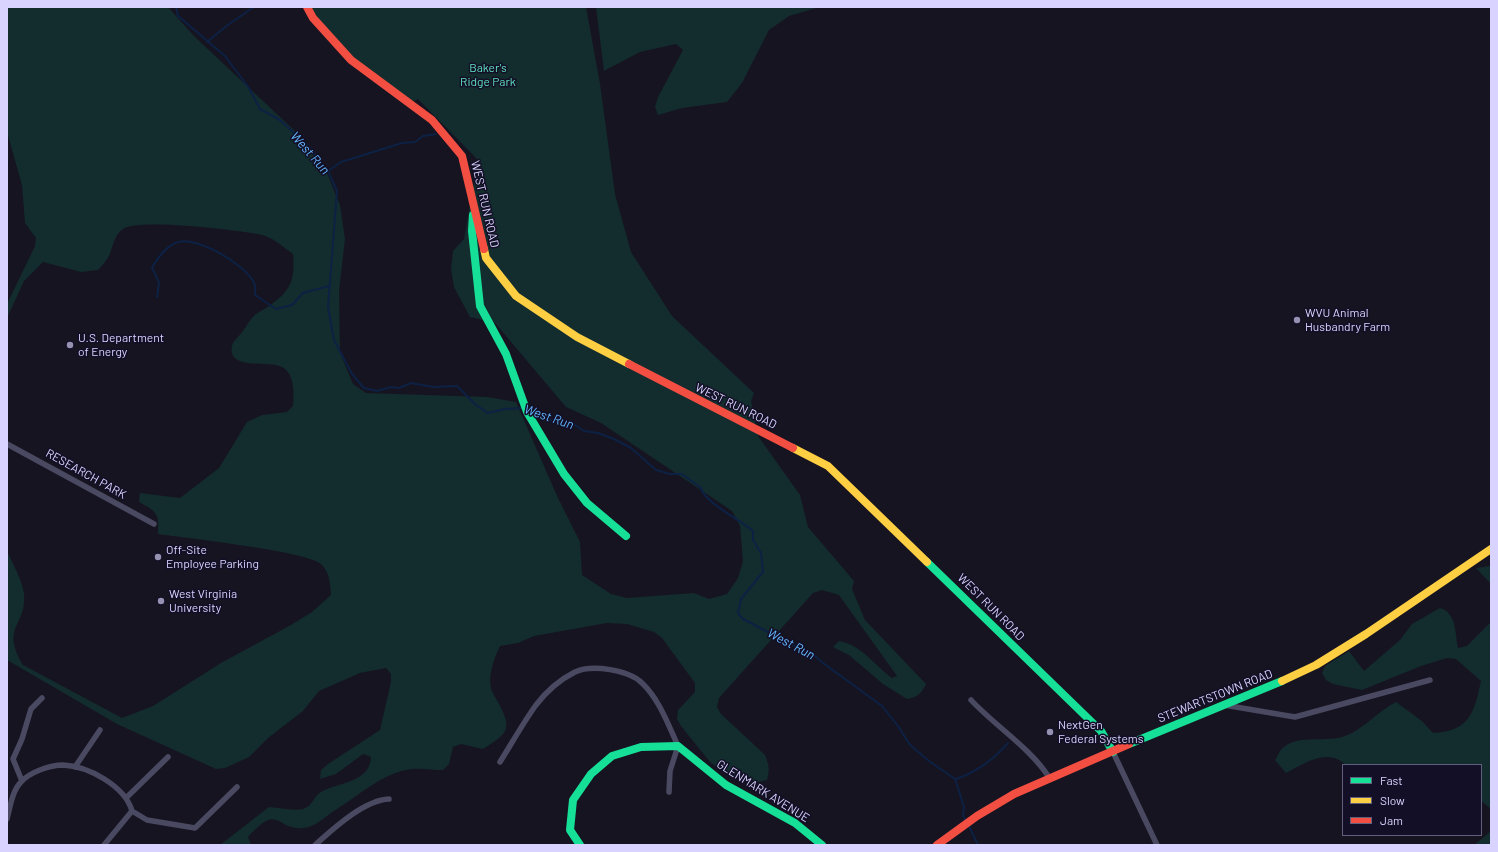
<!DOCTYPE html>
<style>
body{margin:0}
#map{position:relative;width:1498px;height:852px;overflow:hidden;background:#161421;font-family:Barlow,sans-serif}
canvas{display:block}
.frame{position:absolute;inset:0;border:8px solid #d9d4ff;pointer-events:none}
.legend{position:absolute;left:1342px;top:764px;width:140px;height:72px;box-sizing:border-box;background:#130f26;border:1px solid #625e7d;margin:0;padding:5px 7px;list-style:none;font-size:12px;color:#d9d4ff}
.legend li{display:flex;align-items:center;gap:8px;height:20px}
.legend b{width:20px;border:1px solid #625e7d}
</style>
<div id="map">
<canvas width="1498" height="852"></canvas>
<div class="frame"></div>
<ul class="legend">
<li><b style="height:5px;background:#16e098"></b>Fast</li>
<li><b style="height:5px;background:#ffcf43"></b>Slow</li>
<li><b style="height:5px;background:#f24e42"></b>Jam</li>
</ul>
</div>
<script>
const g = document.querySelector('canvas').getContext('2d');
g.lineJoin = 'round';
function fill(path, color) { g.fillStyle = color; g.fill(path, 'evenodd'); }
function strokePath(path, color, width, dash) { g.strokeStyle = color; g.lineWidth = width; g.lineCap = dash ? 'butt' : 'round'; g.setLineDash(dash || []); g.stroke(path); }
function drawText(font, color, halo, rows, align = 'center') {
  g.font = font + ' Barlow,sans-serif'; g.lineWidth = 3; g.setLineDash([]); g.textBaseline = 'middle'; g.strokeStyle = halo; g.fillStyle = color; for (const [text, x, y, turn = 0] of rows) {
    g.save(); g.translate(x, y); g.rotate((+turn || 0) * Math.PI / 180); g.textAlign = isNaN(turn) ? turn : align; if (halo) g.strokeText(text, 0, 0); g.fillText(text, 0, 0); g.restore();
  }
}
const green = new Path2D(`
 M 7,7 L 168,7 L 194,36 L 297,133 L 327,173 L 340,205 L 345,239 L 339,291 L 340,353 L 353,384 L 366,393 L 487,397 L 516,402 L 558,498 L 580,542 L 582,575 L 611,594 L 627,598 L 694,593 L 709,599 L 727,594 L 738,578 L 743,561 L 740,526 L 732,511 L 601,423 L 566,407 L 495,323 L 470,317 L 454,287 L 451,269 L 453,251 L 464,239 L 478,160 L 418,99 L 412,102 L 343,50 L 310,7 L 586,7 L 600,84 L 615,194 L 631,252 L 672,316 L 754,393 L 751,401 L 758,436 L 800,495 L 808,527 L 854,581 L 852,589 L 865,620 L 926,684 C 921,694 918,697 907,699 L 883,684 L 849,655 L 833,647 L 839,641 C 862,645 874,665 892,678 L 897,676 L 839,595 L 822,590 L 813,593 L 719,698 L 717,707 L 721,714 L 765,755 C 769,765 770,770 767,780 L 750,784 L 725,773 L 710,762 L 681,726 L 677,719 L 678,710 L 695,692 L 695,683 L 662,638 L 654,632 L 627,624 L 607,623 L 534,636 L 518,643 L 500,646 C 494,659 488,674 491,688 C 492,693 496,698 498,702 C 513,730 508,733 483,749 L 461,744 L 453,747 L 449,764 L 443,770 C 431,770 417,767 406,770 C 381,775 359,795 337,809 C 329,814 318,824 309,827 C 275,835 282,799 248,837 L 251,845 L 220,845 L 269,807 C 279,808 293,811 303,809 C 313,806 313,797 321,792 C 338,782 370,783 371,757 L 363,754 L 336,774 L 320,779 L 321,770 L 328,764 L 380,730 L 391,682 L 391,674 L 386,668 L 360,673 L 319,691 L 303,711 L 268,738 L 249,757 L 225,768 L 216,769 L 117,724 L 7,660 L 7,551 C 12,562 23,582 24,594 C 27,626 0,626 23,665 L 122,718 L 153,706 L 221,663 L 291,625 L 312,612 L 331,595 C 330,583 330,573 321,564 C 306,551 185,538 158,534 C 159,513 157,512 139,502 L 140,493 L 180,498 L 219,468 L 247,422 L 262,415 L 287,412 L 293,406 C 294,394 295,374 282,367 C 270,360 227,371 232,346 C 233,341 240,335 243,331 C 247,325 251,318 256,314 C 260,311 265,309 269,306 C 291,291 295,280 293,254 C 283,247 274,238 262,235 C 241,230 138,218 123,229 C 114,235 113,247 109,256 C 106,261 102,266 98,270 L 81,272 L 43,262 L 24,281 L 7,318 L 7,304 L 35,246 L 36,238 L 25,223 L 22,185 L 7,132 Z
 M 596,7 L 820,7 L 789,16 L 769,30 L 742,83 L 727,102 L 682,108 L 658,115 L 655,107 L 658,97 L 683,50 L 676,44 L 640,52 L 604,71 Z
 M 1490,566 L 1491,567 L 1491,584 L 1476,568 Z
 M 1440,608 C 1457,613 1455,634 1458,648 L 1467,646 L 1491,622 L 1491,809 L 1481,801 L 1481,765 L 1346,765 C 1326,747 1304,764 1286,773 L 1275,760 C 1278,756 1280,749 1284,747 C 1300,734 1326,743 1345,736 C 1364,729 1378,711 1396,702 L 1422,721 L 1433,733 C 1470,731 1474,713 1481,681 L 1456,659 L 1447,658 L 1421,666 L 1362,690 L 1333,684 L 1326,680 L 1322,673 L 1325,666 L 1349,651 L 1364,671 L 1400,640 L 1412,624 Z
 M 1491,831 L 1491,845 L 1474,845 Z`);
const stream = new Path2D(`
 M 176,7 L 178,16 L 225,56 L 249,88 L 260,109 L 280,120 L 310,148 L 328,171 L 337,191 L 328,307 L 334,340 L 352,374 L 364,388 L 377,391 L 391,387 L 399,388 L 411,383 L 433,387 L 457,386 L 476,405 L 488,413 L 505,409 L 523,408
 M 207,42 L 229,24 L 254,7
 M 328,171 L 341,162 L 402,143 L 415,142 L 423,136 L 436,134
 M 157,297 L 159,283 L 152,267 C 158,258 167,245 178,242 C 198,236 247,266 254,283 C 256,286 255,291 255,295 L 276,309 L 292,305 L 303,293 L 329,286
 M 529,410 L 559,424 L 572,423 L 584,431 L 598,433 L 614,439 L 631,448 L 656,470 L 670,474 L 682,474 L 701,488 C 704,502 740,520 753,531 L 753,540 L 761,553 L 763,572 L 741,599 L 738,613 L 743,619 L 815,656 L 823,663 L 882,706 L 898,726 L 910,745 L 929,761 L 955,779 L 964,807 L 963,816 L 966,821
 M 956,779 C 977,772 994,759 1008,743
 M 968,824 L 978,845`);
const street = new Path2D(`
 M 7,444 L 154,524
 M 971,700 C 995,726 1032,749 1050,779
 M 1224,705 L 1295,717 L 1430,680
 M 1113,752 L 1157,845
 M 500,762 C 512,743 523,723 536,705 C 546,692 561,679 575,672 C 592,664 629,670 642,683 C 659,699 668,724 678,746 L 670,771 L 669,792
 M 75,767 L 100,730
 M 22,781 L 13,759 L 22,739 L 31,709 L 42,698
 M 126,798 L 168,757
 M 132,811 L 147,820 L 195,828 L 237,787
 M 7,819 C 10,808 12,791 21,782 C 30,772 50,765 63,765 C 88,766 125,786 132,811 L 104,845
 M 315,845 C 333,829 364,800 389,799`);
const fast = new Path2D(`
 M 473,215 L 472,231 L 480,306 L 506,354 L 527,412 L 564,474 L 587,503 L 626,536
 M 927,562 L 1101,731 L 1113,752
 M 1129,744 L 1282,681
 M 580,845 L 570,830 L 573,800 L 591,774 L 612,756 L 641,747 L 678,746 L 726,785 L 795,823 L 822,845`);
const slow = new Path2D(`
 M 484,249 L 486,258 L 516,296 L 577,337 L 629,364
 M 793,448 L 828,466 L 927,562
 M 1282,681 L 1316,665 L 1366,634 L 1491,549`);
const jam = new Path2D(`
 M 307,7 L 313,18 L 351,60 L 432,120 L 462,156 L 484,249
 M 629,364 L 793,448
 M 937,845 L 977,816 L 1014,794 L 1129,744`);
const markers = [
 [1297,320,4,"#9591b1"],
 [70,345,4,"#9591b1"],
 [158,557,4,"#9591b1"],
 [161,601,4,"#9591b1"],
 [1050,732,4,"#9591b1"]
];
const parkNames = [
 ["Baker's",488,68],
 ["Ridge Park",488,82]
];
const streetNames = [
 ["WEST RUN ROAD",485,204,77],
 ["WEST RUN ROAD",736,406,26],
 ["RESEARCH PARK",86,474,29],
 ["WEST RUN ROAD",991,607,45],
 ["STEWARTSTOWN ROAD",1215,696,-22],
 ["GLENMARK AVENUE",763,791,32]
];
const poiNames = [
 ["WVU Animal",1305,313],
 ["Husbandry Farm",1305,327],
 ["U.S. Department",78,338],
 ["of Energy",78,352],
 ["Off-Site",166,550],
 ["Employee Parking",166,564],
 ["West Virginia",169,594],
 ["University",169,608],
 ["NextGen",1058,725],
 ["Federal Systems",1058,739]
];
const waterNames = [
 ["West Run",310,153,49],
 ["West Run",549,417,19],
 ["West Run",791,644,28]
];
fill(green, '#132c2d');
strokePath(stream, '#0d2144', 2);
strokePath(street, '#4a4962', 5.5);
strokePath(fast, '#16e098', 8);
strokePath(slow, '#ffcf43', 8);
strokePath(jam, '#f24e42', 8);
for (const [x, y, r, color] of markers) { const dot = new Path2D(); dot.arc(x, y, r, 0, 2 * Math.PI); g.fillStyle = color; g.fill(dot); strokePath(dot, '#130f26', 1.5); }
drawText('12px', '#5fe0c0', '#130f26', parkNames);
drawText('12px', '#d9d4ff', '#130f26', streetNames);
drawText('12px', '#d9d4ff', '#130f26', poiNames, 'left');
drawText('italic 13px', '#62b6ff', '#130f26', waterNames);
</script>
